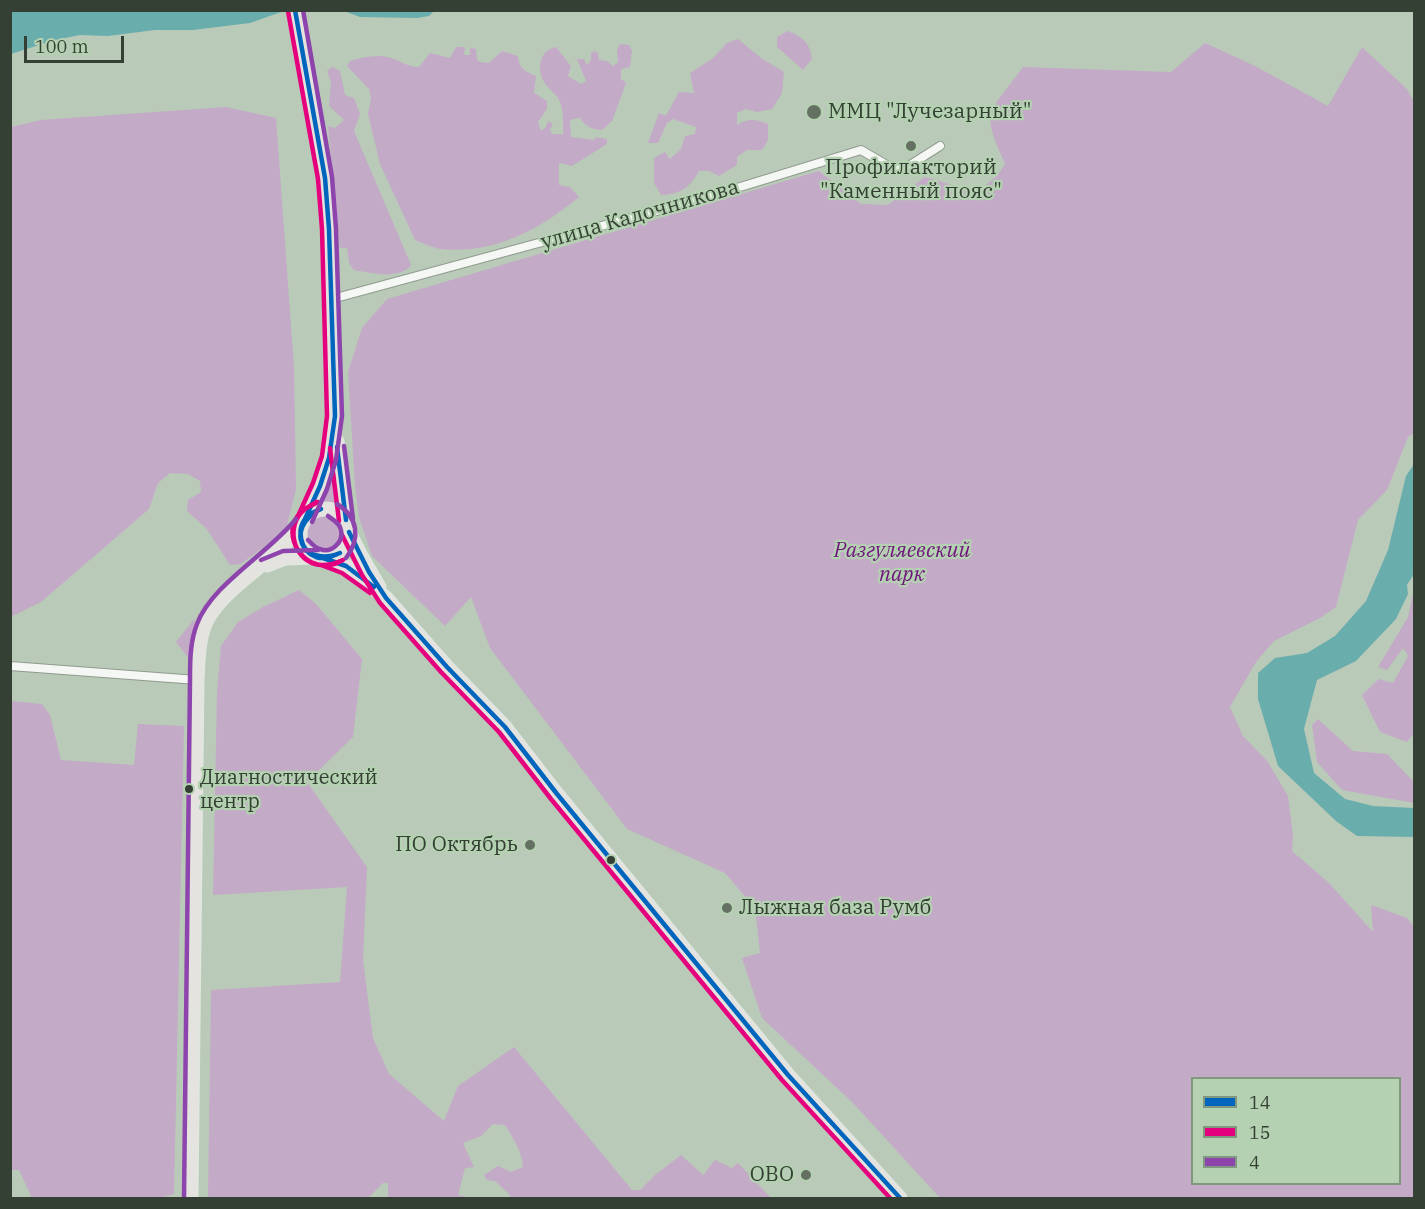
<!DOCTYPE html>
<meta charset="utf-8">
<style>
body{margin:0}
#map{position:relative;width:1425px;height:1209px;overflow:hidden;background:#bacab8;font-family:"IBM Plex Serif",serif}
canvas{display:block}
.frame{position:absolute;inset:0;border:12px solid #344033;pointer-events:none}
.legend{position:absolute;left:1191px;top:1077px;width:210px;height:108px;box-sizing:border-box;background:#b4d1b1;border:2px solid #81977f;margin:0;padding:8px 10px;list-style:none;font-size:18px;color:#344033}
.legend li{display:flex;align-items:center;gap:12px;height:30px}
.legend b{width:30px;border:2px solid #81977f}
.scale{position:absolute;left:24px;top:36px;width:100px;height:27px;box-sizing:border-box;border:3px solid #344033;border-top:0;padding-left:8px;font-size:18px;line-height:21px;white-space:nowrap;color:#344033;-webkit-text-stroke:4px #b4d1b1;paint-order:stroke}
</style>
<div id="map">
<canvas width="1425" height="1209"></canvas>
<div class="frame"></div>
<ul class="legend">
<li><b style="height:8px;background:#0065bd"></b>14</li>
<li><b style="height:8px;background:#e5007d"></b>15</li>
<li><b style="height:8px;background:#8e44ad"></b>4</li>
</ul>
<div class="scale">100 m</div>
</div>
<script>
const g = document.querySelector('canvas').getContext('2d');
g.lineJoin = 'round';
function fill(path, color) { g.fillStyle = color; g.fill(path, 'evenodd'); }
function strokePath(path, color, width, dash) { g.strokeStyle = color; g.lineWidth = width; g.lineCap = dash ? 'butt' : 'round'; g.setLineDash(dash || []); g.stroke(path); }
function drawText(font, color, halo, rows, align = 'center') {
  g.font = font + ' "IBM Plex Serif",serif'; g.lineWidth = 4.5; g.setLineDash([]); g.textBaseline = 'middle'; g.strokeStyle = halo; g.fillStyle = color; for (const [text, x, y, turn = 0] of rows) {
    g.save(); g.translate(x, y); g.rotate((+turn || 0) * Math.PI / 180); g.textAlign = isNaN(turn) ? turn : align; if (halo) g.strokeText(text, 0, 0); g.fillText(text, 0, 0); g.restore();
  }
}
const green = new Path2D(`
 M 788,31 C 803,37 810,43 812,59 L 803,70 L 777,47 L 777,37 Z
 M 738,39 L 761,58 L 784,72 L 782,93 L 772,109 L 757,112 L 746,109 L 737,113 L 737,125 C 748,118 756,119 768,124 L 768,140 L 762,150 L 747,150 L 737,157 L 737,165 L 719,176 L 709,171 L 699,171 C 690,188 680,194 661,195 L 654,183 L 654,158 L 665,152 L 670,159 L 681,149 L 685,136 L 695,134 L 696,127 L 673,119 L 667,123 L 658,143 L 648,143 L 659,113 L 666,116 L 679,92 L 694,93 L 690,73 L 712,59 L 727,43 Z
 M 1205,43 L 1255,66 L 1328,106 L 1362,47 L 1407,89 L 1414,102 L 1414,433 L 1408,437 L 1387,490 L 1358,520 L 1336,607 L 1320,618 L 1274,641 L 1256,662 L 1230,707 L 1243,736 L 1268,762 L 1288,796 L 1293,836 L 1292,851 L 1329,883 L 1373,932 L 1371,905 L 1407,918 L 1414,927 L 1414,1198 L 940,1198 L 852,1102 L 762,1018 L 742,958 L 760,953 L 755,908 L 725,873 L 627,829 L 490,648 L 471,597 L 445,626 L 372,556 L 359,517 L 355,486 L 348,372 L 362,328 L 387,299 L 819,171 L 861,204 L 888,205 L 925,177 L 977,192 L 997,176 L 1005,164 C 998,146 986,127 992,108 L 1023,67 L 1171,72 ZM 1192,1078 L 1400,1078 L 1400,1184 L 1192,1184 Z
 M 620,44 L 629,45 L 632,51 L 630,67 L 621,69 L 621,79 L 626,83 L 612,121 L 602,130 C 593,130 585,126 580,118 L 570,120 L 571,137 L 594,140 L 596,137 L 607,139 L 607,144 L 572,166 L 559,163 L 559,185 L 570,187 L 579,197 C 541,229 493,255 441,249 C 432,248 423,243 415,240 L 380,164 L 368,114 L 371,98 L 369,89 L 347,66 L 350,61 C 366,56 381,53 397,60 C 405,64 410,67 419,67 L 430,53 L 450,58 L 456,47 L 465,47 L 464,55 L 470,55 L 470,48 L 476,49 L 477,60 L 480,62 L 489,63 L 502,51 L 518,56 C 519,69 525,71 536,76 L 534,93 L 547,101 L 547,109 L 538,122 L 541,131 L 546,127 L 548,121 L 553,124 L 550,130 L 552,134 L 563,134 C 563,125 564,109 559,100 C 556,94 550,90 546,85 C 536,72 538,50 556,47 L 571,66 L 568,76 L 581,84 L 586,81 L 577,59 L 584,59 L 587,65 L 591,60 L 591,53 L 595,51 L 598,53 L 599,60 L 607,61 L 613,66 L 618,62 L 617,51 Z
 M 332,67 L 340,71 L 345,95 L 354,98 L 360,114 L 354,131 L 411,265 C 400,280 371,273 354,270 L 349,263 L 347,248 L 340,248 L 328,126 L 335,128 L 344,120 L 329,106 L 331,82 L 327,71 Z
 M 226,107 L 276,118 L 294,367 L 296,489 L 286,530 L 241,564 L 230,565 L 206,528 L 187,511 L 188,500 L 201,492 L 200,481 L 188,474 L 170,473 L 158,483 L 149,509 L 41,602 L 11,617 L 11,127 L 41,120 Z
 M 333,465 L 338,508 L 329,504 L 318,504 Z
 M305 534a20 20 0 1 1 40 0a20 20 0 1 1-40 0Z
 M 1414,589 L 1414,733 L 1407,742 L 1380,732 L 1362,695 L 1379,679 L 1393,683 L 1408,656 L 1403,648 L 1387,670 L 1378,667 L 1408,617 Z
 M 299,590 L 316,604 L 362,659 L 353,737 L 307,782 L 367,867 L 363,960 L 373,1038 L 389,1074 L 444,1121 L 458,1086 L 514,1047 L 632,1190 L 640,1190 L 655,1175 L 681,1155 L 703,1175 L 715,1160 L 732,1168 L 738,1163 L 771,1198 L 510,1198 L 510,1195 L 495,1181 L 487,1180 L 484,1175 L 498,1166 L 511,1172 L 523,1167 C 522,1151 513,1138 505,1125 L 493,1124 L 481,1136 L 463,1143 L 474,1167 L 465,1168 L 458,1195 L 471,1198 L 388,1198 L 388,1183 L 383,1183 L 368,1198 L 208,1198 L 211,990 L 340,982 L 347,887 L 213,895 L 217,691 L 221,646 L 238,622 L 263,607 Z
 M 195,618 L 189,659 L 176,642 Z
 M 11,701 L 42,704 L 50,715 L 61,760 L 134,765 L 138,724 L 184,726 L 174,1194 L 159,1198 L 32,1198 L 19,1170 L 11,1170 Z
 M 1318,719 L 1353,751 L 1387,754 L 1414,782 L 1414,803 L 1342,790 L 1317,762 L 1312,725 Z`);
const water = new Path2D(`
 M 10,11 L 11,10 L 284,11 L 250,23 L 193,30 L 155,30 L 108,36 L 80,35 L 55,40 L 11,54 Z
 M 344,11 L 434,10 L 434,11 L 429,16 L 417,18 L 360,17 Z
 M 1414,464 L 1414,574 L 1407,585 L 1408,594 L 1396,619 L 1356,661 L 1317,680 L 1304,729 L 1314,773 L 1345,799 L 1373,806 L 1414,808 L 1414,837 L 1357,836 L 1336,821 L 1278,766 L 1258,699 L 1258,673 L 1275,658 L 1307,653 L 1335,636 L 1366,601 L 1388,550 L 1406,476 Z`);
const street = new Path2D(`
 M 332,299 L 701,199 L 861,150 L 890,167 L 907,167 L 940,146
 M 10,666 L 197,680`);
const primary = new Path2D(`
 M 295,10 L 319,138 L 325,178 L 329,229 L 335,416 L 329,458 L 320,486 L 305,519
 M 337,441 L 346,520
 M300 534a25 25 0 1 1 50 0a25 25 0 1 1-50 0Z
 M 349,532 L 361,556 L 379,587
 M 323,558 L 346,566 L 356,573 L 386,598 L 447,667 L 505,727 L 557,794 L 788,1075 L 900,1198
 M 267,565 L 285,558 L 317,557
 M 191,1198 L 197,680 C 198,662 198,641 205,624 C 221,587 277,561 302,524`);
const bus1 = new Path2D(`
 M 295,10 L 325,178 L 329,229 L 335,416 L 329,458 L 320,486 L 305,519
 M 337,447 L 346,520
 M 320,509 C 284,529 302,568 340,553
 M 321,509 C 317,511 311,513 308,516 C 295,528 300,551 316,557 C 325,560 332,556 340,553
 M 349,532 L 369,572 L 386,598 L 447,667 L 505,727 L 557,794 L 788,1075 L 900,1198
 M 323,558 L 346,566 L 374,587`);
const bus2 = new Path2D(`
 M 288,11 L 318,179 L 322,229 L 327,416 L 322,456 L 313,483 L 298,516
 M 330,448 L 339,521
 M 316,502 C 312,505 307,507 304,510 C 286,525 292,557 315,564 C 325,567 334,564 343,560
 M 318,502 C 309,507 300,510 295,520 C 285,542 306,569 329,565 C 334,565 339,562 343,560
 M 342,535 L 362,575 L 380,603 L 441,672 L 499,732 L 551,799 L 782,1080 L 890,1198
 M 321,565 L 342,573 L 370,593`);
const bus3 = new Path2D(`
 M 303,10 L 332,177 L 336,229 L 342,416 L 336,460 L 327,489 L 312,522
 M 344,446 L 353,519
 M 337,504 C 358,517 361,538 346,558
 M 308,540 C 312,544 315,548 320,549 C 331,554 344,542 341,530 C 340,523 333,520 328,516
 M 261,560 L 283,551 L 318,550
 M 184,1198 L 190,680 C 190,661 190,642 197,624 C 212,584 268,554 296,519`);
const markers = [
 [814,112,8,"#637062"],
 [911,146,6,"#637062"],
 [189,789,5,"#344033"],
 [530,845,6,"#637062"],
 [611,860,5,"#344033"],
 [727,908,6,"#637062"],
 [806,1175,6,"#637062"]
];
const busNames = [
 ["Диагностический",200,778],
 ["центр",200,802]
];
const poiNames = [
 ["ММЦ \"Лучезарный\"",828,112],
 ["Профилакторий",911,168,"center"],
 ["\"Каменный пояс\"",911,192,"center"],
 ["ПО Октябрь",518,845,"right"],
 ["Лыжная база Румб",739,908],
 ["ОВО",794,1175,"right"]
];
const streetNames = [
 ["улица Кадочникова",640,215,-16]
];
const parkNames = [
 ["Разгуляевский",902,551],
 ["парк",902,575]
];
fill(green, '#c3aac7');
fill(water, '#6aadad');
strokePath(street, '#8f9b8d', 10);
strokePath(primary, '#e0e7df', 15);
strokePath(street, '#f5f7f4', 8);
strokePath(primary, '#e5e3df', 12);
strokePath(bus1, '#0065bd', 4.5);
strokePath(bus2, '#e5007d', 4.5);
strokePath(bus3, '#8e44ad', 4.5);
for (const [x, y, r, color] of markers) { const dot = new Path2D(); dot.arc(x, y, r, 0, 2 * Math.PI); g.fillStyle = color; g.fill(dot); strokePath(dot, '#b4d1b1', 2); }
drawText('20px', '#344033', '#b4d1b1', busNames, 'left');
drawText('21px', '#344033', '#b4d1b1', poiNames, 'left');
drawText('21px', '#344033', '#b4d1b1', streetNames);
drawText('italic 21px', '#71157e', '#b4d1b1', parkNames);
</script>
